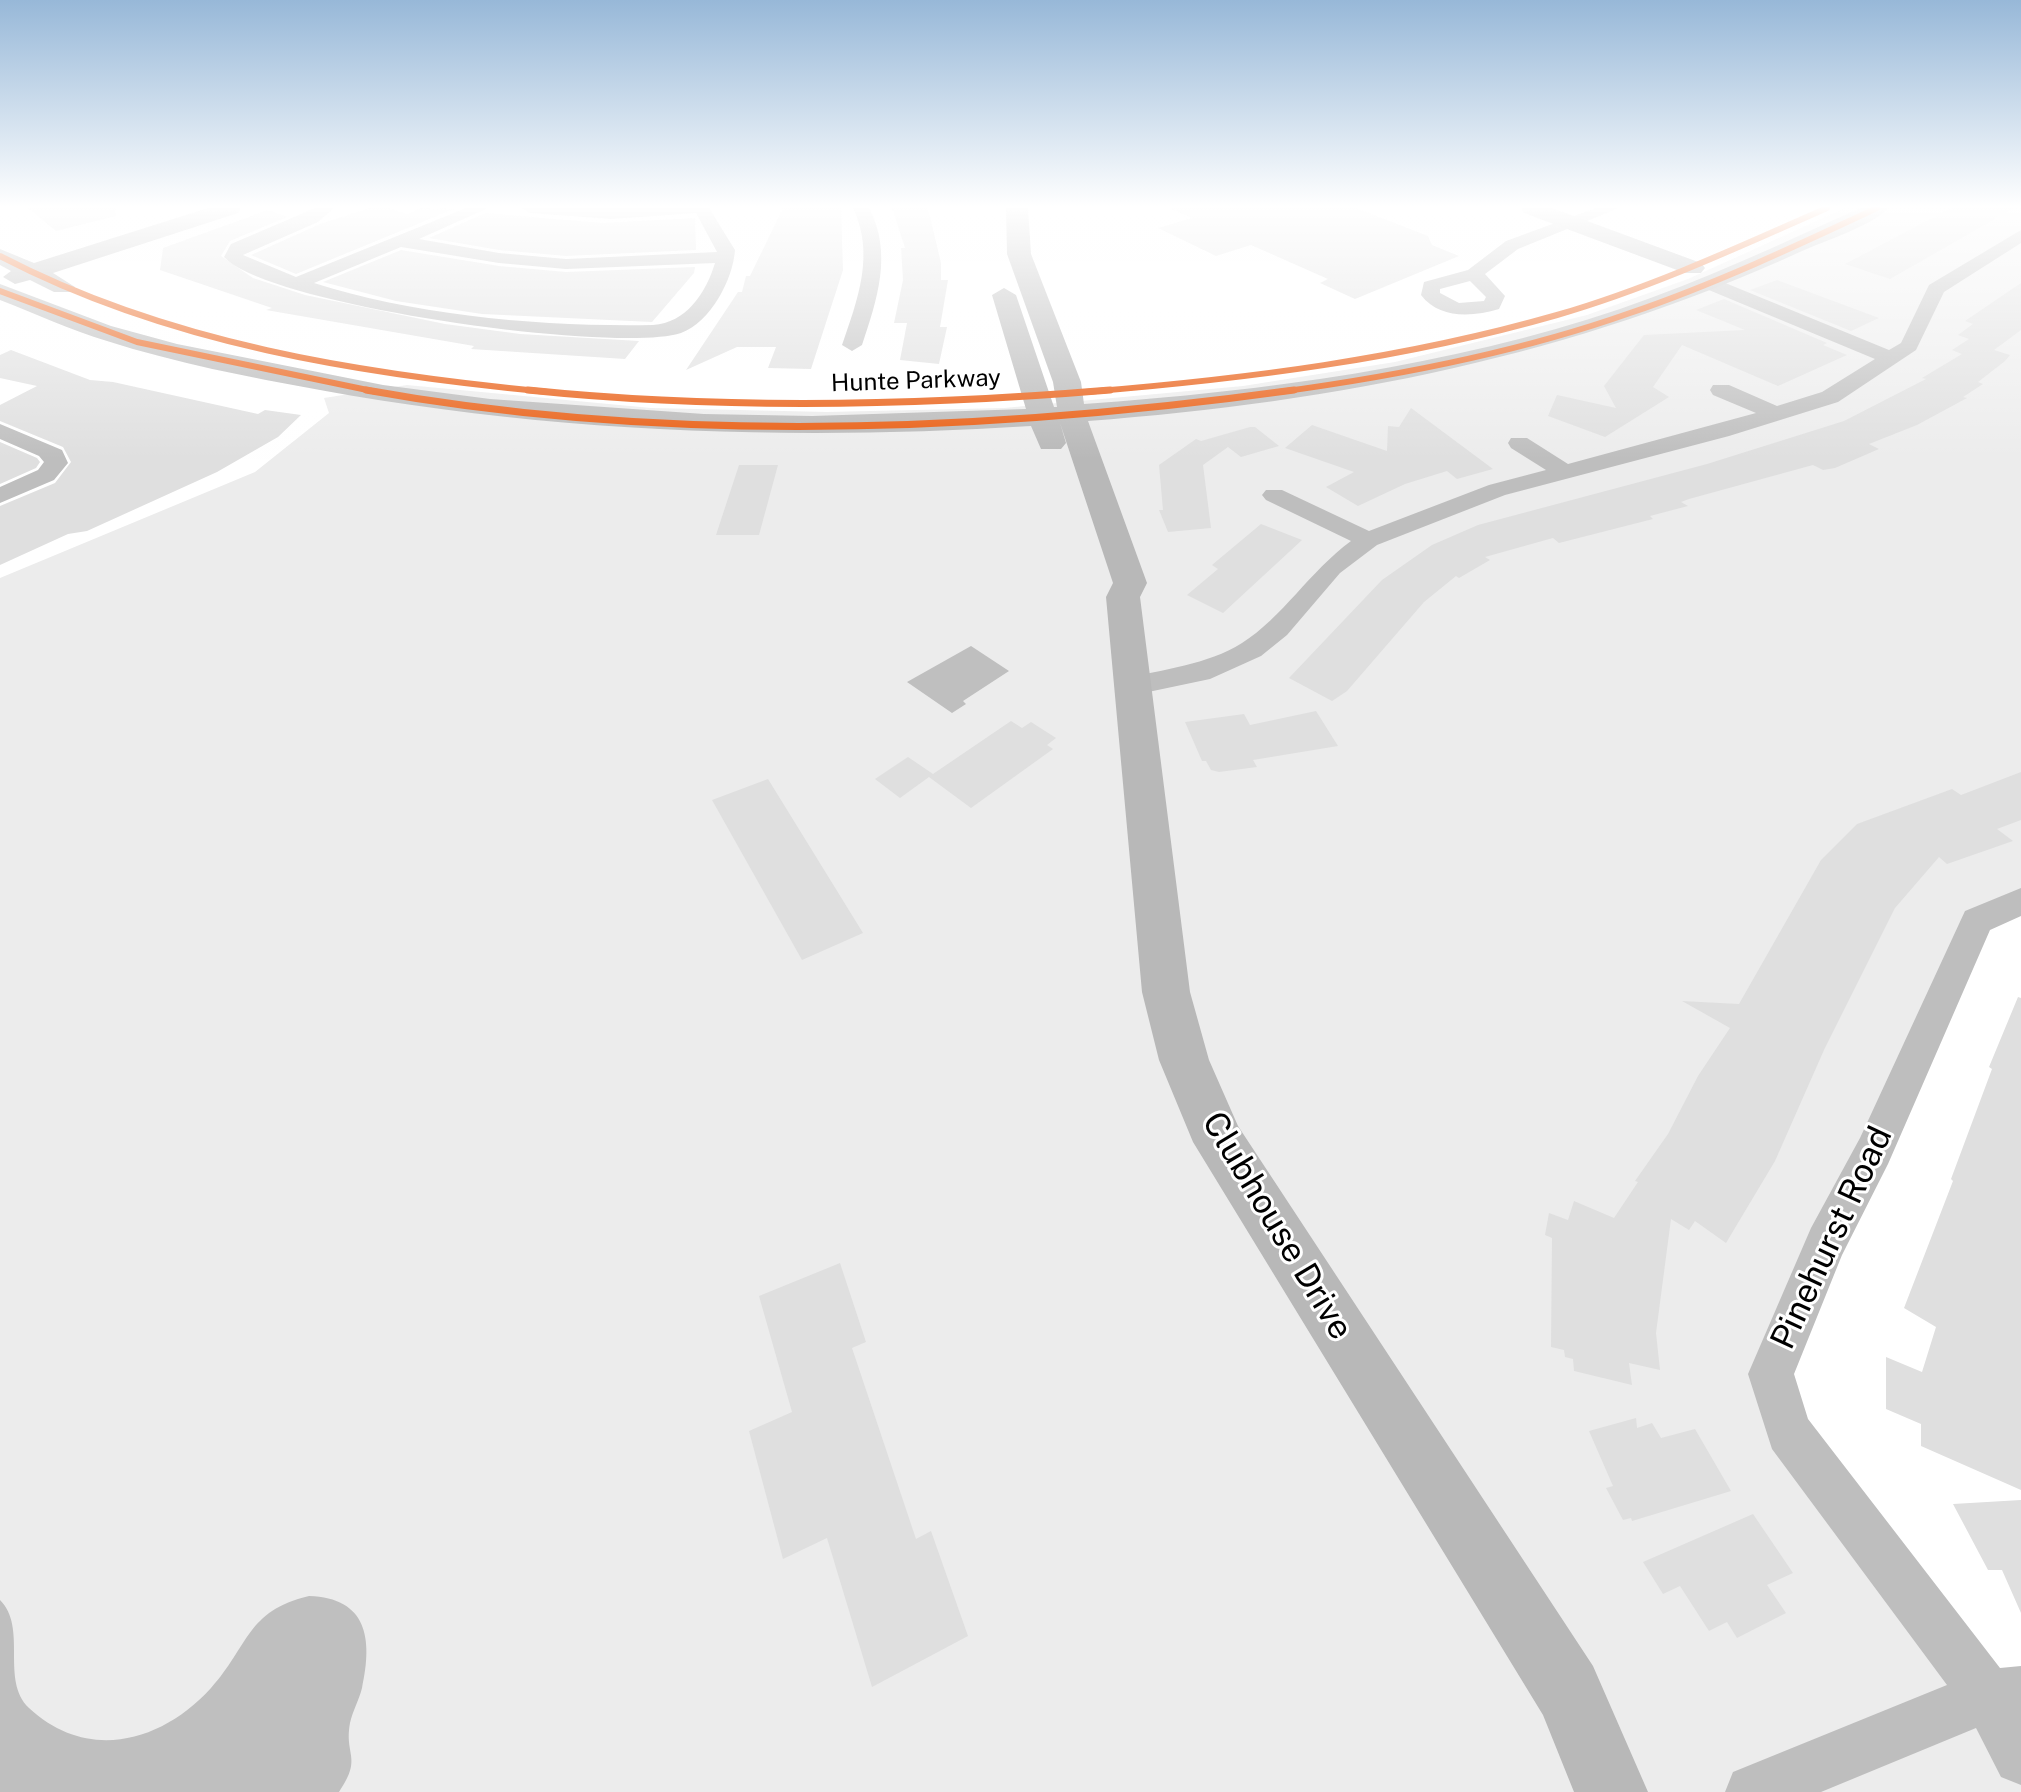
<!DOCTYPE html>
<style>
body{margin:0}
canvas{display:block;background:#fff}
</style>
<canvas width="2021" height="1792"></canvas>
<script>
const g = document.querySelector('canvas').getContext('2d');
g.lineJoin = 'round';
function fill(path, color) { g.fillStyle = color; g.fill(path, 'evenodd'); }
function strokePath(path, color, width, dash) { g.strokeStyle = color; g.lineWidth = width; g.lineCap = dash ? 'butt' : 'round'; g.setLineDash(dash || []); g.stroke(path); }
function drawText(font, color, halo, rows, align = 'center') {
  g.font = font + ' "Public Sans",sans-serif'; g.lineWidth = 6; g.setLineDash([]); g.textBaseline = 'middle'; g.strokeStyle = halo; g.fillStyle = color; for (const [text, x, y, turn = 0] of rows) {
    g.save(); g.translate(x, y); g.rotate((+turn || 0) * Math.PI / 180); g.textAlign = isNaN(turn) ? turn : align; if (halo) g.strokeText(text, 0, 0); g.fillText(text, 0, 0); g.restore();
  }
}
const green = new Path2D(`
 M 1845,208 L 2021,208 L 2021,894 L 1979,916 L 1786,1353 L 1799,1416 L 1986,1694 L 2021,1689 L 2021,1792 L 0,1792 L 0,578 L 255,472 L 329,413 L 324,398 L 407,385 L 651,408 L 827,412 L 1004,408 L 1243,386 L 1395,362 L 1587,315 L 1688,279 Z`);
const water = new Path2D(`
 M 971,646 L 1009,671 L 963,701 L 966,704 L 952,713 L 907,682 Z
 M 309,1596 C 367,1598 373,1638 362,1688 C 359,1700 353,1710 350,1723 C 344,1756 363,1757 339,1792 L 0,1792 L 0,1600 C 28,1628 0,1680 29,1708 C 87,1762 161,1743 211,1688 C 249,1646 246,1611 309,1596 Z`);
const building = new Path2D(`
 M 28,208 L 115,208 L 116,216 L 56,231 Z
 M 370,208 L 389,208 L 407,214 L 422,208 L 454,209 L 296,274 L 251,255 L 320,224 Z
 M 783,208 L 841,208 L 843,270 L 811,369 L 768,368 L 776,347 L 737,347 L 686,370 L 738,292 L 742,292 L 746,276 L 750,276 Z
 M 892,208 L 928,208 L 941,263 L 941,280 L 948,280 L 940,327 L 947,327 L 939,364 L 900,360 L 907,323 L 894,323 L 903,280 L 901,248 L 905,248 Z
 M 1169,208 L 1356,208 L 1428,236 L 1432,245 L 1459,256 L 1355,299 L 1320,283 L 1328,279 L 1251,245 L 1216,256 L 1158,228 L 1192,218 Z
 M 1951,208 L 2014,208 L 1890,279 L 1845,264 Z
 M 268,210 L 287,217 L 230,241 L 221,256 L 253,278 L 305,295 L 445,324 L 520,334 L 639,341 L 625,359 L 471,349 L 474,346 L 266,310 L 272,308 L 160,270 L 163,248 Z
 M 485,213 L 603,223 L 695,218 L 696,250 L 566,256 L 499,250 L 429,238 Z
 M 401,250 L 499,266 L 566,272 L 695,267 L 694,273 L 652,322 L 482,314 L 396,301 L 323,282 Z
 M 1777,280 L 1785,283 L 1879,318 L 1851,331 L 1750,290 Z
 M 2021,283 L 2021,330 L 1994,350 L 2010,355 L 2005,361 L 1978,382 L 1983,384 L 1963,397 L 1967,398 L 1917,425 L 1869,444 L 1879,449 L 1835,468 L 1823,470 L 1813,465 L 1689,499 L 1681,502 L 1688,506 L 1650,516 L 1653,519 L 1559,543 L 1553,538 L 1485,557 L 1490,560 L 1459,578 L 1456,576 L 1424,602 L 1347,691 L 1332,701 L 1289,678 L 1382,580 L 1432,545 L 1478,525 L 1707,464 L 1844,421 L 1926,379 L 1922,378 L 1962,354 L 1952,350 L 1969,339 L 1958,335 L 1973,324 L 1965,321 Z
 M 1724,299 L 1827,343 L 1823,345 L 1847,355 L 1778,386 L 1682,345 L 1653,387 L 1669,397 L 1605,437 L 1548,416 L 1557,395 L 1616,408 L 1604,386 L 1644,335 L 1745,330 L 1696,310 Z
 M 11,350 L 90,380 L 113,382 L 258,414 L 265,410 L 301,415 L 278,437 L 217,472 L 87,531 L 68,534 L 0,565 L 0,506 L 55,483 L 71,462 L 63,447 L 0,421 L 0,405 L 37,386 L 0,378 L 0,355 Z
 M 1411,408 L 1493,469 L 1457,479 L 1447,471 L 1405,484 L 1358,506 L 1326,487 L 1354,472 L 1285,448 L 1312,425 L 1387,451 L 1388,426 L 1399,427 Z
 M 1250,427 L 1255,427 L 1279,446 L 1241,457 L 1228,447 L 1203,465 L 1211,528 L 1168,532 L 1159,510 L 1163,510 L 1159,465 L 1196,439 L 1201,441 Z
 M 0,442 L 37,458 L 40,462 L 36,468 L 0,484 Z
 M 739,465 L 778,465 L 759,535 L 716,535 Z
 M 1261,524 L 1302,540 L 1223,613 L 1187,595 L 1218,569 L 1212,565 Z
 M 1316,711 L 1338,746 L 1253,760 L 1257,767 L 1219,772 L 1211,770 L 1206,761 L 1202,761 L 1185,722 L 1244,714 L 1250,725 Z
 M 1011,721 L 1022,728 L 1031,722 L 1056,738 L 1047,745 L 1053,749 L 971,808 L 929,777 L 900,798 L 875,779 L 908,757 L 933,774 Z
 M 2021,772 L 2021,820 L 1997,829 L 2013,841 L 1947,864 L 1939,857 L 1895,908 L 1824,1050 L 1775,1161 L 1726,1243 L 1695,1221 L 1689,1230 L 1671,1219 L 1656,1333 L 1660,1370 L 1629,1363 L 1632,1385 L 1574,1371 L 1573,1359 L 1565,1357 L 1564,1350 L 1551,1347 L 1552,1238 L 1545,1235 L 1549,1213 L 1568,1220 L 1574,1201 L 1614,1218 L 1638,1182 L 1635,1181 L 1668,1134 L 1698,1076 L 1730,1028 L 1682,1001 L 1739,1004 L 1821,860 L 1857,824 L 1952,789 L 1961,795 Z
 M 768,779 L 863,933 L 802,960 L 712,800 Z
 M 2018,997 L 2021,998 L 2021,1490 L 1921,1446 L 1921,1424 L 1886,1409 L 1886,1357 L 1922,1372 L 1936,1327 L 1904,1308 L 1953,1181 L 1951,1179 L 1992,1069 L 1989,1067 Z
 M 840,1263 L 866,1342 L 852,1348 L 916,1539 L 931,1531 L 968,1636 L 872,1687 L 827,1538 L 783,1559 L 749,1431 L 792,1412 L 759,1296 Z
 M 1636,1418 L 1637,1428 L 1652,1423 L 1661,1438 L 1695,1429 L 1731,1491 L 1632,1521 L 1631,1518 L 1623,1520 L 1606,1488 L 1613,1486 L 1589,1431 Z
 M 2021,1500 L 2021,1613 L 2002,1570 L 1988,1570 L 1953,1504 Z
 M 1753,1514 L 1793,1573 L 1767,1585 L 1786,1613 L 1737,1638 L 1727,1622 L 1709,1631 L 1680,1586 L 1663,1594 L 1643,1562 Z`);
const street = new Path2D(`
 M 315,208 L 334,208 L 318,222 L 243,255 L 296,277 L 466,208 L 488,208 L 419,239 L 499,253 L 566,259 L 717,252 L 696,213 L 611,219 L 530,213 L 522,208 L 709,208 L 735,250 C 733,279 711,322 681,333 C 617,354 269,306 224,257 L 231,244 ZM 401,247 L 499,263 L 566,269 L 715,263 C 706,293 686,323 653,325 C 545,327 417,316 314,283 Z
 M 853,208 L 869,208 C 893,253 877,300 862,345 L 852,351 L 842,345 C 858,299 875,254 853,208 Z
 M 1596,208 L 1619,208 L 1518,249 L 1485,274 L 1505,296 L 1499,309 C 1472,317 1439,319 1421,295 L 1424,282 L 1468,270 L 1506,241 ZM 1470,281 L 1486,297 L 1484,301 L 1459,303 L 1440,293 L 1440,289 Z
 M 2021,230 L 2021,243 L 1944,292 L 1916,350 L 1838,402 L 1729,436 L 1505,495 L 1377,545 L 1340,573 L 1287,635 L 1261,656 L 1210,679 L 1134,695 L 1124,693 L 1120,686 L 1124,679 C 1163,669 1207,665 1242,643 C 1282,618 1310,571 1351,541 L 1266,500 L 1262,495 L 1266,490 L 1282,490 L 1369,531 L 1489,485 L 1546,470 L 1511,448 L 1508,443 L 1511,438 L 1527,438 L 1568,464 L 1756,413 L 1713,395 L 1710,390 L 1713,385 L 1729,385 L 1777,406 L 1822,392 L 1875,359 L 1704,288 L 1704,280 L 1718,280 L 1889,350 L 1901,343 L 1929,285 Z
 M 0,424 L 62,450 L 68,463 L 54,480 L 0,503 L 0,487 L 38,470 L 44,462 L 39,456 L 0,439 Z
 M 2021,888 L 2021,916 L 1990,930 L 1888,1164 L 1842,1255 L 1794,1374 L 1808,1419 L 2000,1668 L 2021,1666 L 2021,1785 L 2001,1777 L 1976,1728 L 1821,1792 L 1725,1792 L 1733,1772 L 1947,1685 L 1772,1449 L 1748,1374 L 1811,1228 L 1860,1138 L 1965,911 Z`);
const secondary = new Path2D(`
 M 208,208 L 241,208 L 238,213 L 53,273 L 75,287 L 72,292 L 54,292 L 30,280 L 15,284 L 3,277 L 11,271 L 0,265 L 0,249 L 34,263 Z
 M 1006,208 L 1028,208 L 1031,254 L 1081,382 L 1084,404 C 1265,391 1448,367 1620,309 C 1702,281 1781,244 1860,208 L 1888,208 C 1876,224 1822,242 1802,251 C 1573,356 1338,402 1088,421 L 1147,583 L 1140,597 L 1190,992 L 1209,1060 L 1238,1126 L 1593,1666 L 1648,1792 L 1574,1792 L 1543,1715 L 1193,1142 L 1159,1060 L 1142,992 L 1106,597 L 1113,583 L 1060,423 L 1066,443 L 1061,449 L 1041,449 L 1031,426 C 793,441 554,433 320,390 C 248,377 176,363 107,341 C 71,330 36,314 0,300 L 0,284 L 111,326 L 177,344 L 383,385 L 490,399 L 704,414 L 812,416 L 1026,409 L 992,295 L 1004,288 L 1016,295 L 1054,407 L 1057,407 L 1053,382 L 1007,254 Z
 M 1521,208 L 1552,208 L 1701,263 L 1705,268 L 1701,273 L 1685,273 L 1524,213 Z`);
const cyclewayFar1 = new Path2D(`
 M 0,256 C 169,344 360,374 548,392
 M 0,291 L 137,342 L 377,392
 M 1086,392 C 1245,379 1404,359 1557,315 C 1650,288 1739,247 1827,208
 M 1279,392 C 1398,376 1517,353 1630,313 C 1715,284 1796,246 1877,208`);
const cycleway = new Path2D(`
 M 366,390 C 669,445 990,432 1294,390
 M 528,390 C 721,410 918,406 1110,390`);
const farStreetnames = [
 ["Hunte Parkway",916,381,-2]
];
const nearStreetnames = [
 ["Clubhouse Drive",1277,1226,59],
 ["Pinehurst Road",1832,1238,-65]
];
fill(green, '#ececec');
fill(water, '#bfbfbf');
fill(building, '#dfdfdf');
fill(street, '#bebebe');
fill(secondary, '#b8b8b8');
strokePath(cyclewayFar1, '#e8590c', 6);
strokePath(cycleway, '#e8590c', 7);
const sky = g.createLinearGradient(0, 0, 0, 459);
sky.addColorStop(0, '#97b8d8');
sky.addColorStop(0.45, '#fff');
sky.addColorStop(1, '#ffffff00');
g.fillStyle = sky;
g.fillRect(0, 0, 2021, 459);
drawText('24px', '#000', '#fff', farStreetnames);
drawText('34px', '#000', '#fff', nearStreetnames);
</script>
